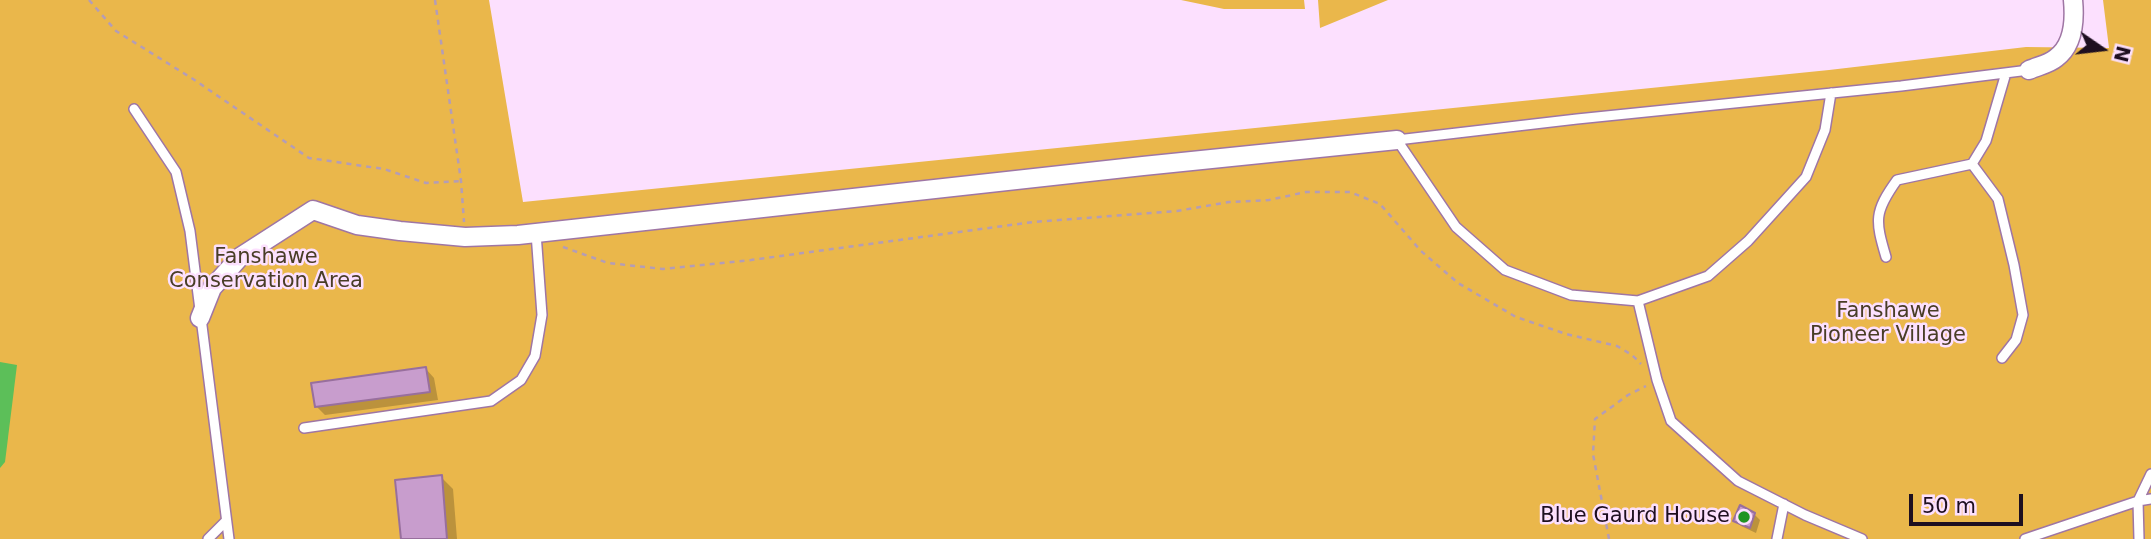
<!DOCTYPE html>
<style>
body{margin:0}
#map{position:relative;width:2151px;height:539px;overflow:hidden;background:#fce0fe;font-family:"DejaVu Sans",sans-serif}
canvas{display:block}
.north{position:absolute;left:2067px;top:14px;width:70px;height:70px;-webkit-text-stroke:5px #fce0fe;paint-order:stroke;rotate:104deg;font-size:19px;font-weight:700;line-height:28px;text-align:center;color:#1e0f20}
.north::after{content:'';display:block;margin:auto;width:24px;height:32px;background:#1e0f20;clip-path:polygon(50% 0,100% 100%,50% 72%,0 100%)}
.scale{position:absolute;left:1909px;top:494px;width:114px;height:32px;box-sizing:border-box;border:4px solid #1e0f20;border-top:0;padding-left:9px;font-size:21px;line-height:24px;white-space:nowrap;color:#1e0f20;-webkit-text-stroke:5px #fce0fe;paint-order:stroke}
</style>
<div id="map">
<canvas width="2151" height="539"></canvas>
<div class="north">N</div>
<div class="scale">50 m</div>
</div>
<script>
const g = document.querySelector('canvas').getContext('2d');
g.lineJoin = 'round';
function fill(path, color) { g.fillStyle = color; g.fill(path, 'evenodd'); }
function strokePath(path, color, width, dash) { g.strokeStyle = color; g.lineWidth = width; g.lineCap = dash ? 'butt' : 'round'; g.setLineDash(dash || []); g.stroke(path); }
function drawText(font, color, halo, rows, align = 'center') {
  g.font = font + ' "DejaVu Sans",sans-serif'; g.lineWidth = 5; g.setLineDash([]); g.textBaseline = 'middle'; g.strokeStyle = halo; g.fillStyle = color; for (const [text, x, y, turn = 0] of rows) {
    g.save(); g.translate(x, y); g.rotate((+turn || 0) * Math.PI / 180); g.textAlign = isNaN(turn) ? turn : align; if (halo) g.strokeText(text, 0, 0); g.fillText(text, 0, 0); g.restore();
  }
}
const green = new Path2D(`
 M 0,0 L 489,0 L 523,202 L 1829,70 L 2026,47 L 2109,48 L 2103,0 L 2151,0 L 2151,539 L 0,539 Z
 M 1181,0 L 1304,0 L 1305,9 L 1224,9 Z
 M 1318,0 L 1388,0 L 1320,28 Z`);
const water = new Path2D(`
 M 0,362 L 17,365 L 5,462 L 0,468 Z`);
const shadow = new Path2D(`
 M 426,369 L 434,378 L 438,400 L 325,415 L 316,406 Z
 M 441,477 L 453,489 L 457,539 L 403,539 Z
 M 1754,514 L 1760,520 L 1756,533 L 1741,526 L 1735,521 Z`);
const building = new Path2D(`
 M 426,367 L 430,392 L 315,407 L 311,383 Z
 M 442,475 L 447,539 L 401,539 L 395,480 Z
 M 1740,505 L 1755,513 L 1750,528 L 1733,521 Z`);
const path = new Path2D(`
 M 89,0 L 116,31 L 193,79 L 309,158 L 384,169 L 426,183 L 461,181
 M 435,0 L 461,181 L 464,222
 M 563,247 L 608,263 L 663,269 L 751,260 L 1033,222 L 1177,211 L 1229,202 L 1269,200 L 1306,192 L 1350,192 L 1380,204 L 1421,251 L 1458,283 L 1516,317 L 1566,334 L 1617,346 L 1632,355 L 1641,364
 M 1609,539 L 1593,454 L 1595,419 L 1628,395 L 1646,386`);
const lane = new Path2D(`
 M 1831,93 L 1825,130 L 1806,177 L 1748,241 L 1708,276 L 1638,301 L 1571,295 L 1505,270 L 1456,227 L 1397,140 L 1577,119 L 1901,86 L 2029,70
 M 134,109 L 176,172 L 190,231 L 229,539
 M 1972,164 L 1998,199 L 2014,265 L 2023,315 L 2016,340 L 2002,358
 M 1886,257 C 1875,220 1874,212 1897,180 L 1972,164 L 1986,141 L 2006,73
 M 1638,301 L 1657,380 L 1671,421 L 1738,481 L 1805,515 L 1862,539
 M 304,428 L 491,401 L 521,380 L 535,356 L 542,315 L 536,233
 M 208,539 L 226,521
 M 1777,539 L 1784,504
 M 2025,539 L 2138,501 L 2151,499
 M 2139,539 L 2138,501 L 2151,474`);
const street = new Path2D(`
 M 2029,70 C 2038,66 2049,64 2056,58 C 2074,45 2075,21 2073,0
 M 200,318 L 212,288 L 240,257 L 313,210 L 357,225 L 400,231 L 465,237 L 518,235 L 1143,166 L 1397,140`);
const markers = [
 [1744,517,7,"#209422"]
];
const parkNames = [
 ["Fanshawe",266,258],
 ["Conservation Area",266,282],
 ["Fanshawe",1888,312],
 ["Pioneer Village",1888,336]
];
const poiNames = [
 ["Blue Gaurd House",1730,517]
];
fill(green, '#eab74b');
fill(water, '#5cbf59');
fill(shadow, '#0003');
fill(building, '#c89dcd');
strokePath(building, '#986f9d', 2);
strokePath(lane, '#9f76a4', 12);
strokePath(street, '#9f76a4', 21);
strokePath(path, '#b49db6', 2.5, [5, 5]);
strokePath(lane, '#fff', 9);
strokePath(street, '#fff', 18);
for (const [x, y, r, color] of markers) { const dot = new Path2D(); dot.arc(x, y, r, 0, 2 * Math.PI); g.fillStyle = color; g.fill(dot); strokePath(dot, '#fce0fe', 2.5); }
drawText('21px', '#493d26', '#fce0fe', parkNames);
drawText('21px', '#1e0f20', '#fce0fe', poiNames, 'right');
</script>
